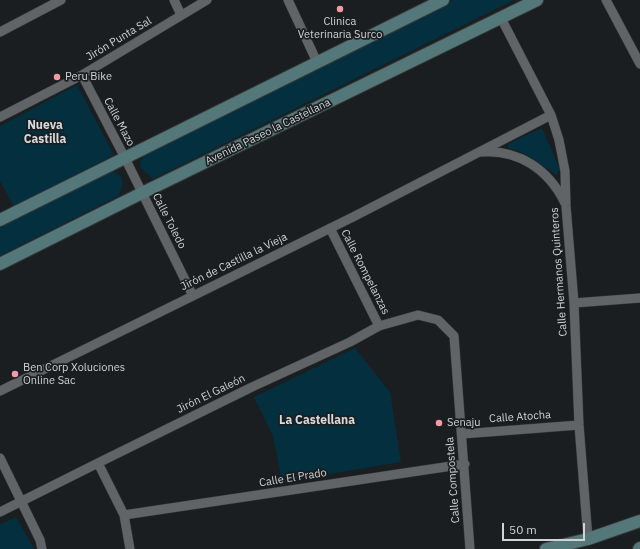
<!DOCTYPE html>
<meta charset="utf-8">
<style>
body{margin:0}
#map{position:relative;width:640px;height:549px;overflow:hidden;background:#1b1e20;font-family:"IBM Plex Sans",sans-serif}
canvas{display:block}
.scale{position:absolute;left:502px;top:523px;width:83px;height:18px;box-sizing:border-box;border:2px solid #d0d3d4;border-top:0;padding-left:5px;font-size:12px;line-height:14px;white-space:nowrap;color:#d0d3d4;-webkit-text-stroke:3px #1b1e20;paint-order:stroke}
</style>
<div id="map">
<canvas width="640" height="549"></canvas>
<div class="scale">50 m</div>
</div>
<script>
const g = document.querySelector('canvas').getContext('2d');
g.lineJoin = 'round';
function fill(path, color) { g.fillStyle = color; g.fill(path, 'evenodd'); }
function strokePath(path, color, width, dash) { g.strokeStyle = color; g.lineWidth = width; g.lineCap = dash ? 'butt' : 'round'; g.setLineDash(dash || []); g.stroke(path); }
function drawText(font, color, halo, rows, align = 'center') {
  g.font = font + ' "IBM Plex Sans",sans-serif'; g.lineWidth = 3.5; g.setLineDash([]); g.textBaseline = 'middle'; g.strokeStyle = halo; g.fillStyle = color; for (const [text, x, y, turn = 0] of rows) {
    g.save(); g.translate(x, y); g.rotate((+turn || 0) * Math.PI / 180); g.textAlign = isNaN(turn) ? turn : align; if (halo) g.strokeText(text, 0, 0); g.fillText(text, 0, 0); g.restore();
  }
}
const green = new Path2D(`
 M 453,0 L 514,0 L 153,179 L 142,169 L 140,166 L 141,161 L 145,154 Z
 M 77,85 L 114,155 L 14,207 L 0,181 L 0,126 Z
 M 542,128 L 560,170 L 556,175 L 540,163 L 521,152 L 508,148 L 508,144 Z
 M 109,171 C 125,174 126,183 118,196 L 0,256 L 0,225 Z
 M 355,348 L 390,392 L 401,462 L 282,482 L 273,436 L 254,397 Z
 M 16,517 L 34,549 L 0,549 L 0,524 Z`);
const street = new Path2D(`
 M 174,0 L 181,15
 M 288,0 L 317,62
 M 606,0 L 640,64
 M 501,18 L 551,115 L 559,140 L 565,171 L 566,206 L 574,303 L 579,425 L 588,539
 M 0,32 L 61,0
 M 82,75 L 125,158 L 193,296
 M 0,117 L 82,75 L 207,0
 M 481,152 C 519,149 549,170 565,203
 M 330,228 L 379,326
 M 574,303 L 640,298
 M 0,391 L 353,217 L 551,115
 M 462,434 L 579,425
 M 0,458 L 40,540 L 42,549
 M 98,463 L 124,515 L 130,549
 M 0,512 L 98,463 L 252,387 L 350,342 L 379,326 L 418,315 L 438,320 L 454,336 L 470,549
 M 124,515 L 465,464`);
const secondary = new Path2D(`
 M 0,220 L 443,0
 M 0,264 L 142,193 L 537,0
 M 546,549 L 588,539 L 640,521
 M 639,549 L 640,548`);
const markers = [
 [340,9,4,"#f49aa4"],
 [57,77,4,"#f49aa4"],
 [15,374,4,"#f49aa4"],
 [439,423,4,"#f49aa4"]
];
const poiNames = [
 ["Clinica",340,22,"center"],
 ["Veterinaria Surco",340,35,"center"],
 ["Peru Bike",65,77],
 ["Ben Corp Xoluciones",23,368],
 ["Online Sac",23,381],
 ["Senaju",447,423]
];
const streetNames = [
 ["Jirón Punta Sal",119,39,-31],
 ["Calle Mazo",119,122,62],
 ["Avenida Paseo la Castellana",268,132,-26],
 ["Calle Toledo",169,221,63],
 ["Jirón de Castilla la Vieja",234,262,-26],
 ["Calle Rompelanzas",365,272,63],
 ["Calle Hermanos Quinteros",559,272,-94],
 ["Jirón El Galeón",211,394,-26],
 ["Calle Atocha",520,417,-4],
 ["Calle El Prado",293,478,-9],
 ["Calle Compostela",453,480,-94]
];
const neighbourhoodNames = [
 ["Nueva",45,126],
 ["Castilla",45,140],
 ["La Castellana",317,421]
];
fill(green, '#042f3e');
strokePath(street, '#36393a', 10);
strokePath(secondary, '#36393a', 14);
strokePath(street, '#606466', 9);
strokePath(secondary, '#547779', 12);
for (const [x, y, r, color] of markers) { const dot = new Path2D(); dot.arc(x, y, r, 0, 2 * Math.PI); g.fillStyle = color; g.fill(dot); strokePath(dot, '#1b1e20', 1.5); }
drawText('11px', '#d0d3d4', '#1b1e20', poiNames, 'left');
drawText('11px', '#d0d3d4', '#1b1e20', streetNames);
drawText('bold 12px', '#d5dadc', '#1b1e20', neighbourhoodNames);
</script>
